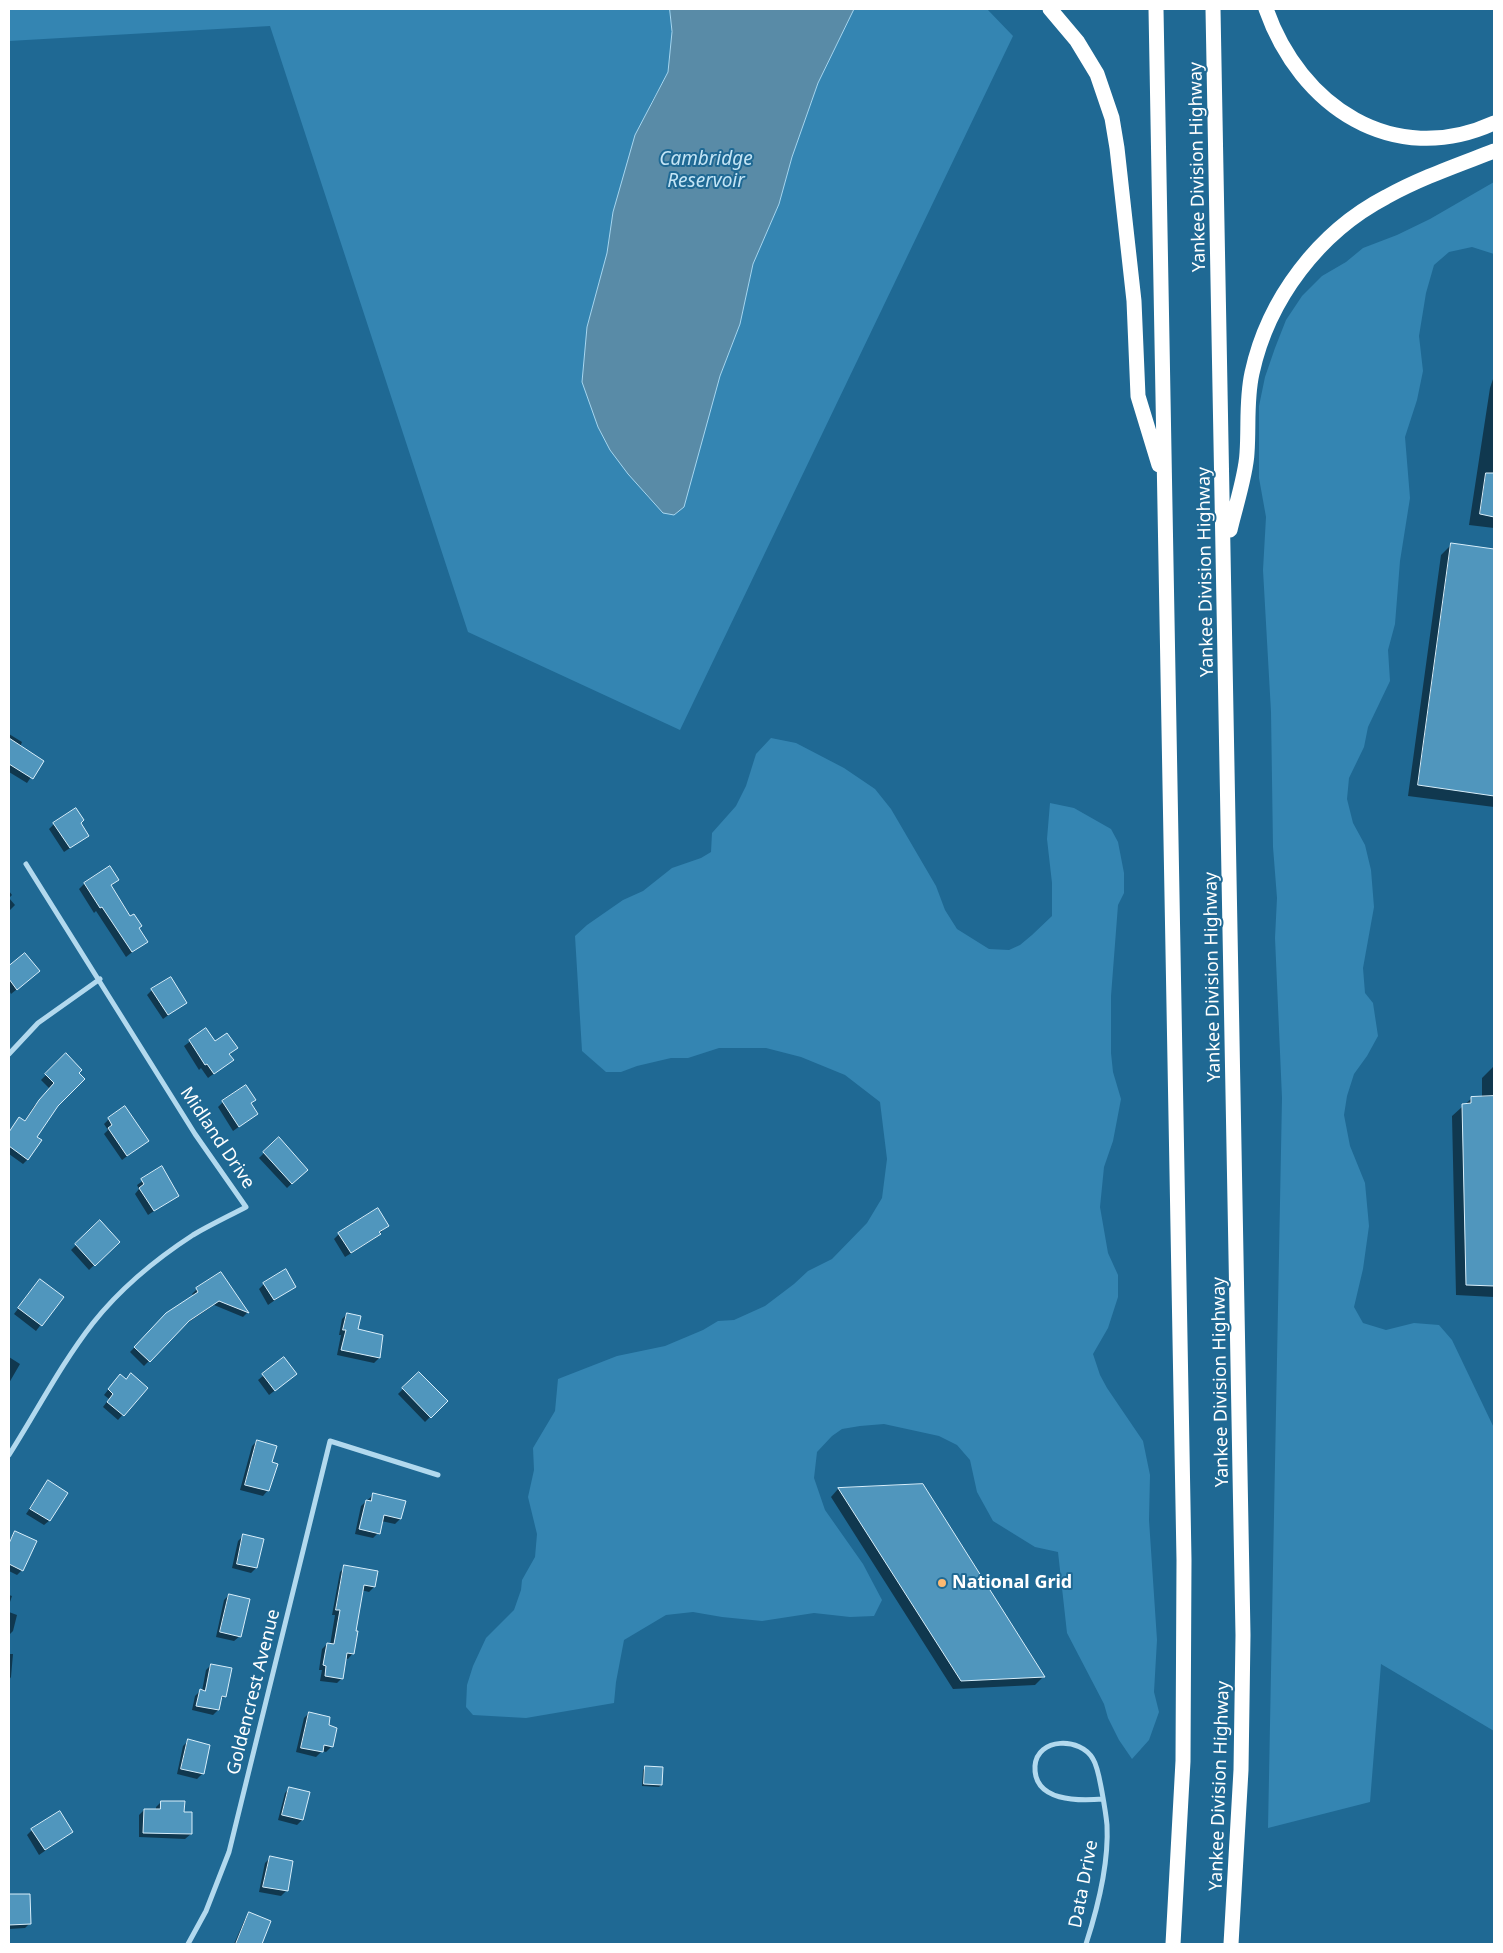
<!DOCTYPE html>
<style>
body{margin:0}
#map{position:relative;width:1503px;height:1953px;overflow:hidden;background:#1f6994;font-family:"Noto Sans",sans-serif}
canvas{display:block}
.frame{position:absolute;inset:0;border:10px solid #fff;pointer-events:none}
</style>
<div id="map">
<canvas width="1503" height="1953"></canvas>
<div class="frame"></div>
</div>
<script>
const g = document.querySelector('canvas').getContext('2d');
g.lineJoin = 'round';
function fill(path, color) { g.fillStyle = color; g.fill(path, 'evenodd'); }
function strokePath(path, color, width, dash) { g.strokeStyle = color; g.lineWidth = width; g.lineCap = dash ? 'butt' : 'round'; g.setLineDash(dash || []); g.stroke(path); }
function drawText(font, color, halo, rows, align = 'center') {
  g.font = font + ' "Noto Sans",sans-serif'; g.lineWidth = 4; g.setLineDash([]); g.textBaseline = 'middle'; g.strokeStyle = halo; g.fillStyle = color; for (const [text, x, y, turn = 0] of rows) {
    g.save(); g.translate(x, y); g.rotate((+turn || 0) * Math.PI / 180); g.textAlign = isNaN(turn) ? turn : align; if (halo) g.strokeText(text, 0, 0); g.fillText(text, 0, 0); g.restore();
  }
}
const green = new Path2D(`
 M 9,9 L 670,9 L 672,32 L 668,72 L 651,103 L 613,212 L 607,253 L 587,327 L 593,409 L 598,427 L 610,450 L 649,498 L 720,376 L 740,324 L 753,264 L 779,204 L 792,157 L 818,83 L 854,9 L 987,9 L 1013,36 L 680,730 L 468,632 L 270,26 L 9,41 Z
 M 1494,182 L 1494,254 L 1472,247 L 1449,252 L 1434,265 L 1426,293 L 1419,336 L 1423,371 L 1417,400 L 1405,437 L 1410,498 L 1400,561 L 1395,624 L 1388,650 L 1390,681 L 1368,727 L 1364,747 L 1349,778 L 1347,799 L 1353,823 L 1365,845 L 1371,870 L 1374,907 L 1363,968 L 1365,993 L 1373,1003 L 1378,1036 L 1367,1056 L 1354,1074 L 1347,1096 L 1344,1115 L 1350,1146 L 1365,1183 L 1369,1226 L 1363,1269 L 1354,1307 L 1363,1323 L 1386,1330 L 1414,1323 L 1439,1325 L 1452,1340 L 1494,1428 L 1494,1731 L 1381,1664 L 1370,1802 L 1268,1828 L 1282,1098 L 1275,938 L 1277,898 L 1273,847 L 1271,712 L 1263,570 L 1266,517 L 1259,478 L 1259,406 L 1265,377 L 1275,348 L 1286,320 L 1302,296 L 1322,276 L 1346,262 L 1363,248 L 1397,235 L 1430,219 Z
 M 771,738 L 796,743 L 844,768 L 875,789 L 891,809 L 936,886 L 945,910 L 957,929 L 989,949 L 1009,950 L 1020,945 L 1032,935 L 1052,916 L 1052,883 L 1047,839 L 1050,803 L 1074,808 L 1111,829 L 1118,842 L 1124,873 L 1124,893 L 1118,905 L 1111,996 L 1111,1053 L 1113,1072 L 1121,1099 L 1113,1141 L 1104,1167 L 1100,1207 L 1108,1253 L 1118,1275 L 1118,1297 L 1108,1328 L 1093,1354 L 1100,1375 L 1107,1388 L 1143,1441 L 1150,1475 L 1149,1520 L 1157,1640 L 1154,1692 L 1159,1712 L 1149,1740 L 1132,1759 L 1119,1740 L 1108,1718 L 1104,1704 L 1067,1633 L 1058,1552 L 1035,1547 L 993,1521 L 977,1492 L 970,1460 L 957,1445 L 939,1436 L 884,1424 L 860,1426 L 842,1429 L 832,1436 L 817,1452 L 814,1478 L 825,1510 L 863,1564 L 882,1600 L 874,1616 L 850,1617 L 814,1613 L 762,1621 L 722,1617 L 693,1612 L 666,1615 L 624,1640 L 616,1682 L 614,1703 L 526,1718 L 473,1715 L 466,1707 L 467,1685 L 473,1666 L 486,1638 L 514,1610 L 521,1590 L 522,1580 L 535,1557 L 537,1534 L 528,1497 L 534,1470 L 533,1448 L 555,1411 L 558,1379 L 617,1356 L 665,1346 L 703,1330 L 718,1321 L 734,1320 L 765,1306 L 794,1284 L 808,1271 L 832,1259 L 867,1223 L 882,1198 L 887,1159 L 880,1102 L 845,1075 L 801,1057 L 766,1048 L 719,1048 L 688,1058 L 671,1058 L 637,1066 L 621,1072 L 606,1072 L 582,1051 L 575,936 L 587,925 L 623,900 L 643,891 L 672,868 L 701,858 L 711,852 L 712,833 L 736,806 L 746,786 L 756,754 Z`);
const water = new Path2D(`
 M 670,9 L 854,9 L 818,83 L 792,157 L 779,204 L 753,264 L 740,324 L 720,376 L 684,507 L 674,515 L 663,513 L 628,474 L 610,450 L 598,427 L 582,382 L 587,327 L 607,253 L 613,212 L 635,135 L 668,72 L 672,32 Z`);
const shadow = new Path2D(`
 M 1494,376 L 1494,528 L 1469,525 L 1490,388 Z
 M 1451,545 L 1494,550 L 1494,807 L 1408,796 L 1441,555 Z
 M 9,734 L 22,742 L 20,747 L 42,761 L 27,783 L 9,772 Z
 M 80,823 L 88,836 L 64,852 L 49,829 L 54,824 Z
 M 117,880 L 111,886 L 146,941 L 126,957 L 96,911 L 94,913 L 79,889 L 84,884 Z
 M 9,891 L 12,895 L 9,898 L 15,905 L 9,911 Z
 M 25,954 L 39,971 L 11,994 L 9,990 L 9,967 Z
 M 152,990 L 186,1002 L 163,1019 L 147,995 Z
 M 206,1030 L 215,1043 L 236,1048 L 229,1055 L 232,1060 L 208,1078 L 201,1068 L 199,1070 L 184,1046 Z
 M 66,1055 L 57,1105 L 35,1138 L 28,1159 L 23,1164 L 9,1154 L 9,1131 L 19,1119 L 24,1122 L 34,1106 L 50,1089 L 41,1080 Z
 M 1493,1067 L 1494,1067 L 1494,1297 L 1456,1295 L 1452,1116 L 1472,1098 L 1482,1098 L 1482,1078 Z
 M 254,1100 L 250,1104 L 257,1114 L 233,1131 L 218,1107 L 223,1102 Z
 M 109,1119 L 147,1141 L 122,1160 L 104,1134 L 108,1130 L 104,1124 Z
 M 278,1139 L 306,1170 L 287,1188 L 259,1158 Z
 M 161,1168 L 178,1195 L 148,1215 L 135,1194 L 139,1189 L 137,1185 Z
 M 100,1222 L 118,1242 L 89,1270 L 71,1250 Z
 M 387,1226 L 374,1239 L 345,1257 L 334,1239 L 339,1234 Z
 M 221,1273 L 247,1313 L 243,1317 L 214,1305 L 183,1326 L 144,1366 L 130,1352 L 167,1314 L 194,1296 L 192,1294 L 197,1289 Z
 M 40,1280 L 62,1297 L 36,1331 L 14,1314 Z
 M 264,1284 L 295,1286 L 268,1305 L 259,1289 Z
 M 347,1314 L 356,1330 L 382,1336 L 379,1358 L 374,1363 L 337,1355 L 341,1335 L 339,1335 L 342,1319 Z
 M 9,1357 L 20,1364 L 9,1383 Z
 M 284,1359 L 296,1374 L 269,1395 L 258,1380 Z
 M 419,1373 L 446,1401 L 425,1422 L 398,1394 Z
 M 126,1380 L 146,1388 L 118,1420 L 103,1407 L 109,1399 L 104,1395 L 115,1381 Z
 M 257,1441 L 271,1463 L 268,1490 L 263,1496 L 240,1490 L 252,1446 Z
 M 48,1482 L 50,1520 L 44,1525 L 26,1514 Z
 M 922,1486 L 1043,1677 L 1035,1685 L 953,1689 L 831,1497 L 838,1489 Z
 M 373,1495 L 400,1519 L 395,1524 L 381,1521 L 378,1533 L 373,1538 L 355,1534 L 361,1506 Z
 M 15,1532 L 22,1570 L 17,1575 L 9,1571 L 9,1541 Z
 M 243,1536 L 256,1568 L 251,1573 L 232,1568 L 238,1541 Z
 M 345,1567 L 374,1587 L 369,1592 L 361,1590 L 353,1653 L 348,1659 L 345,1658 L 342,1678 L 337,1683 L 320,1681 L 322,1670 L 319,1670 L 322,1649 L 327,1644 L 330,1645 L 335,1615 L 332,1615 L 340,1572 Z
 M 9,1595 L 12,1596 L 9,1605 Z
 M 229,1595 L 240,1636 L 234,1641 L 216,1637 L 224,1600 Z
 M 9,1612 L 17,1615 L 13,1631 L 9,1635 Z
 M 9,1654 L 13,1654 L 11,1677 L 9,1680 Z
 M 211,1665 L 225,1696 L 220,1700 L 218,1710 L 213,1715 L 192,1710 L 195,1696 L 200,1691 L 202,1691 L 206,1670 Z
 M 309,1713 L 327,1726 L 331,1747 L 326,1752 L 322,1751 L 316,1757 L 296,1752 L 304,1718 Z
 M 188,1741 L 202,1774 L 197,1779 L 177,1774 L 183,1746 Z
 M 645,1767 L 661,1785 L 659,1787 L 642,1786 L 643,1770 Z
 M 290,1788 L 309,1793 L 302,1820 L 297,1825 L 278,1820 L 285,1793 Z
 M 161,1802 L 183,1813 L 191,1834 L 185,1839 L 139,1837 L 139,1815 L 144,1810 L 156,1810 L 156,1807 Z
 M 32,1830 L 72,1832 L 39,1855 L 27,1835 Z
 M 270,1858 L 286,1891 L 281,1896 L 259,1892 L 265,1863 Z
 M 28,1895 L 30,1923 L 25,1928 L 9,1929 L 9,1896 Z
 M 250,1914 L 270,1922 L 261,1944 L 234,1944 L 245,1919 Z`);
const building = new Path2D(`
 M 1486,473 L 1494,473 L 1494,517 L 1480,514 Z
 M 1451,543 L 1494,549 L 1494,796 L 1418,785 Z
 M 9,738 L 44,761 L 33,779 L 9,764 Z
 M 76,808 L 84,820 L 81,823 L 89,836 L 70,848 L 53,823 Z
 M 110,866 L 119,880 L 111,885 L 130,916 L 134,914 L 142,926 L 139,928 L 148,942 L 132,952 L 102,907 L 100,908 L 84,883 Z
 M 25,953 L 40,971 L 17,990 L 9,979 L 9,966 Z
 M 171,977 L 187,1003 L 168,1015 L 151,989 Z
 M 206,1028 L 215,1041 L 227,1033 L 238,1048 L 229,1054 L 234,1060 L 214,1074 L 207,1064 L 205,1065 L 189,1040 Z
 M 66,1053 L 82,1070 L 79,1073 L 85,1079 L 58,1106 L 37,1137 L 42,1140 L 28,1160 L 9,1146 L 9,1132 L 19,1117 L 25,1121 L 39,1100 L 54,1083 L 45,1074 Z
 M 246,1085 L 256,1100 L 251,1103 L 258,1114 L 239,1127 L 222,1101 Z
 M 1494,1096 L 1494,1286 L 1466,1285 L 1462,1104 L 1471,1103 L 1471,1097 Z
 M 125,1106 L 149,1141 L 127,1156 L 108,1128 L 112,1125 L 108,1118 Z
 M 279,1137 L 308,1170 L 292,1184 L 263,1152 Z
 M 162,1166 L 179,1196 L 154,1211 L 139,1188 L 144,1184 L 141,1179 Z
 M 378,1208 L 389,1226 L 379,1232 L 381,1234 L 351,1253 L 338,1233 Z
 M 100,1220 L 120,1242 L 95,1266 L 75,1244 Z
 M 286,1269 L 296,1287 L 274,1300 L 263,1283 Z
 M 221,1272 L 249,1313 L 219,1301 L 189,1321 L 150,1362 L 134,1347 L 166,1313 L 198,1292 L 196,1288 Z
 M 40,1279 L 64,1297 L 42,1326 L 18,1308 Z
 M 347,1313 L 361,1316 L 358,1329 L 383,1335 L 380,1358 L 341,1350 L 346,1330 L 343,1330 Z
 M 284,1357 L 297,1374 L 275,1391 L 262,1374 Z
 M 419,1372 L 448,1401 L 431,1418 L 402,1388 Z
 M 131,1373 L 148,1388 L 124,1416 L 107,1402 L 113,1394 L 108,1389 L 120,1374 L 126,1379 Z
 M 257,1440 L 277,1446 L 272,1462 L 278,1464 L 269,1491 L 245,1485 Z
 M 48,1480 L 68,1493 L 50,1521 L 30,1509 Z
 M 923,1484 L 1045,1677 L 961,1681 L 838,1488 Z
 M 373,1493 L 406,1501 L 401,1519 L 384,1515 L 380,1534 L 359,1529 L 366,1500 L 371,1501 Z
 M 15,1531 L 37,1541 L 23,1571 L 9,1564 L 9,1544 Z
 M 243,1534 L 264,1539 L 257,1568 L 237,1564 Z
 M 344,1565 L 378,1571 L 375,1587 L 364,1585 L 356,1631 L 358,1631 L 354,1654 L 347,1653 L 343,1679 L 325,1676 L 326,1666 L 323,1665 L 327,1643 L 334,1644 L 340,1610 L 336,1610 Z
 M 229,1594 L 250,1599 L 241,1637 L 220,1632 Z
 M 211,1664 L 232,1668 L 226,1697 L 222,1696 L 219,1710 L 196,1706 L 200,1689 L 205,1691 Z
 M 309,1712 L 330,1717 L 329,1725 L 337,1728 L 333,1747 L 324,1745 L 323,1752 L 301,1748 Z
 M 188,1739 L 210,1745 L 204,1774 L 181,1769 Z
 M 645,1766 L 663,1767 L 662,1785 L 644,1784 Z
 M 289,1787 L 310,1792 L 303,1820 L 282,1815 Z
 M 161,1801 L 185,1801 L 184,1812 L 192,1812 L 192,1834 L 143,1833 L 144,1809 L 160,1809 Z
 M 60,1811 L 73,1832 L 45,1850 L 31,1829 Z
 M 270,1856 L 293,1861 L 288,1891 L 263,1887 Z
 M 9,1894 L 30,1894 L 31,1924 L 9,1925 Z
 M 249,1912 L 271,1921 L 262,1944 L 236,1944 Z`);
const street = new Path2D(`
 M 9,1054 L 38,1023 L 100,979
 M 9,1455 C 37,1411 61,1364 93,1323 C 120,1289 156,1259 193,1235 C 210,1225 229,1216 246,1207 L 195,1134 L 26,864
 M 188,1944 L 206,1911 L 229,1852 L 330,1441 L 438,1475
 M 1086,1944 C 1098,1907 1109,1865 1107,1825 C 1106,1814 1104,1803 1102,1792 C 1100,1782 1098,1767 1093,1759 C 1081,1737 1037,1737 1035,1766 C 1033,1802 1079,1801 1103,1799`);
const highway = new Path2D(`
 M 1050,9 L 1077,41 L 1097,74 L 1112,118 L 1117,148 L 1134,301 L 1138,396 L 1159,465
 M 1156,9 L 1184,1560 L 1183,1761 L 1173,1944
 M 1213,9 L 1243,1635 L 1241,1770 L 1231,1944
 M 1266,9 C 1300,106 1393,169 1494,123
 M 1230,530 C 1235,508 1246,475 1247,453 C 1249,426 1246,400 1252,373 C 1268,299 1319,232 1386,197 C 1420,178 1458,165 1494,151`);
const markers = [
 [942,1583,5,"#fcb972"]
];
const streetNames = [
 ["Yankee Division Highway",1198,167,-91],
 ["Yankee Division Highway",1206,572,-91],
 ["Yankee Division Highway",1213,977,-91],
 ["Midland Drive",217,1138,56],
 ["Yankee Division Highway",1221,1382,-91],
 ["Goldencrest Avenue",254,1692,-76],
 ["Yankee Division Highway",1220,1786,-88],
 ["Data Drive",1084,1884,-79]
];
const poiNames = [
 ["National Grid",952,1583]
];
const waterNames = [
 ["Cambridge",706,160],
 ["Reservoir",706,182]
];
fill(green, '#3485b2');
fill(water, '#598ba7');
strokePath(water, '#a6d6f0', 1);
fill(shadow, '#0007');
fill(building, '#5096bd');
strokePath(building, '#d8eefa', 1);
strokePath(street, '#b2d9ee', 5);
strokePath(highway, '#fff', 15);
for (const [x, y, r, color] of markers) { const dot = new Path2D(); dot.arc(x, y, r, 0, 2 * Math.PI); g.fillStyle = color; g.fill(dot); strokePath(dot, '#1f6994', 2); }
drawText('18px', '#fff', '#1f6994', streetNames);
drawText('bold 18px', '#fff', '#1f6994', poiNames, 'left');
drawText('italic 19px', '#c4e5f6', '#1f6994', waterNames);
</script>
